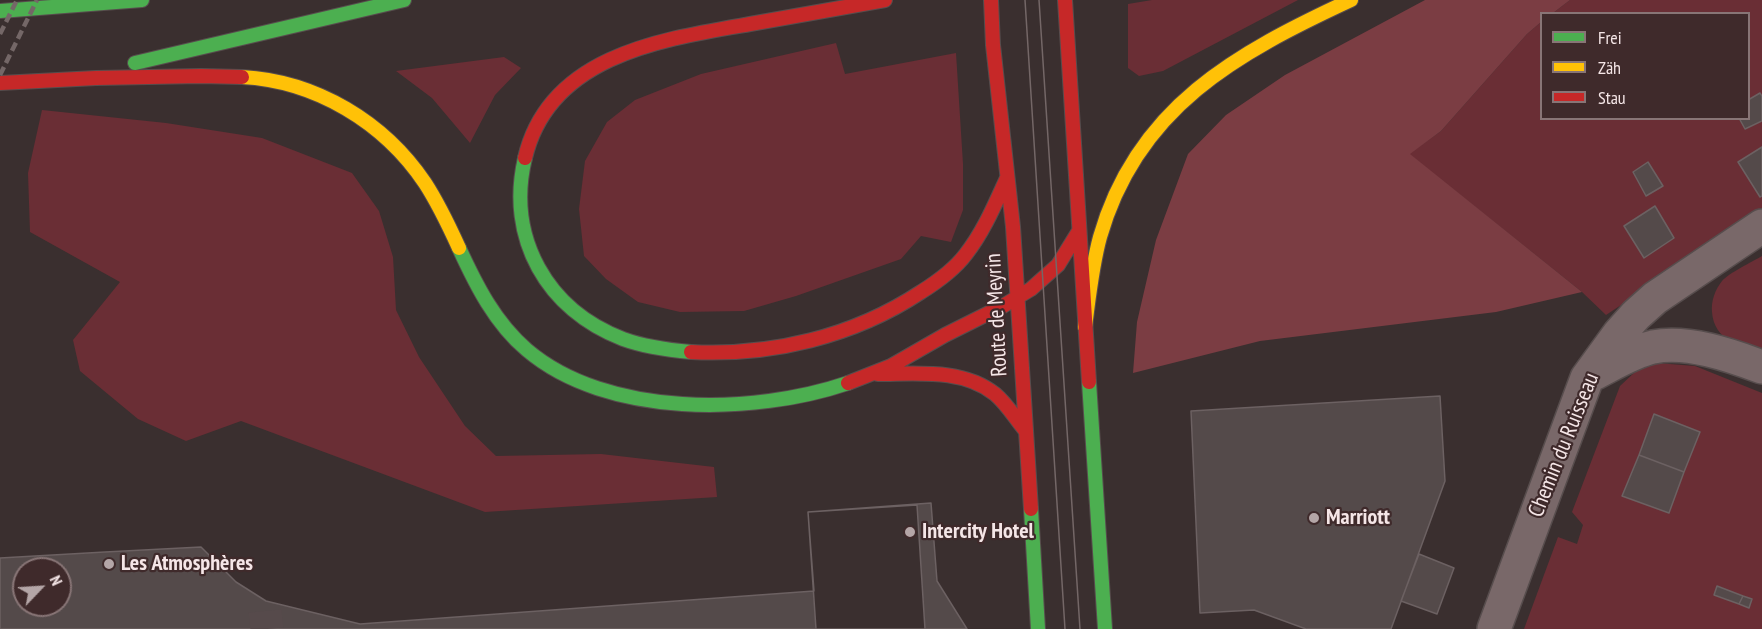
<!DOCTYPE html>
<meta charset="utf-8">
<style>
body{margin:0}
#map{position:relative;width:1762px;height:629px;overflow:hidden;background:#3a2f2f;font-family:"PT Sans Narrow",sans-serif}
canvas{display:block}
.legend{position:absolute;left:1540px;top:12px;width:210px;height:108px;box-sizing:border-box;background:#3f2a2b;border:2px solid #887576;margin:0;padding:8px 10px;list-style:none;font-size:18px;color:#f5e6e7}
.legend li{display:flex;align-items:center;gap:12px;height:30px}
.legend b{width:30px;border:2px solid #887576}
.north{position:absolute;left:12px;top:557px;width:60px;height:60px;box-sizing:border-box;background:#3f2a2b;border:2px solid #887576;border-radius:50%;rotate:65deg;font-size:16px;font-weight:700;line-height:24px;text-align:center;color:#f5e6e7}
.north::after{content:'';display:block;margin:auto;width:21px;height:27px;background:#b4a6a7;clip-path:polygon(50% 0,100% 100%,50% 72%,0 100%)}
</style>
<div id="map">
<canvas width="1762" height="629"></canvas>
<ul class="legend">
<li><b style="height:8px;background:#4caf50"></b>Frei</li>
<li><b style="height:8px;background:#ffc107"></b>Zäh</li>
<li><b style="height:8px;background:#c62828"></b>Stau</li>
</ul>
<div class="north">N</div>
</div>
<script>
const g = document.querySelector('canvas').getContext('2d');
g.lineJoin = 'round';
function fill(path, color) { g.fillStyle = color; g.fill(path, 'evenodd'); }
function strokePath(path, color, width, dash) { g.strokeStyle = color; g.lineWidth = width; g.lineCap = dash ? 'butt' : 'round'; g.setLineDash(dash || []); g.stroke(path); }
function drawText(font, color, halo, rows, align = 'center') {
  g.font = font + ' "PT Sans Narrow",sans-serif'; g.lineWidth = 4.5; g.setLineDash([]); g.textBaseline = 'middle'; g.strokeStyle = halo; g.fillStyle = color; for (const [text, x, y, turn = 0] of rows) {
    g.save(); g.translate(x, y); g.rotate((+turn || 0) * Math.PI / 180); g.textAlign = isNaN(turn) ? turn : align; if (halo) g.strokeText(text, 0, 0); g.fillText(text, 0, 0); g.restore();
  }
}
const green = new Path2D(`
 M 1152,0 L 1298,0 L 1163,71 L 1139,76 L 1128,68 L 1128,4 Z
 M 1570,0 L 1762,0 L 1762,212 L 1606,315 L 1582,292 L 1409,154 L 1441,131 L 1527,34 L 1541,22 L 1542,118 L 1748,118 L 1748,14 L 1553,13 Z
 M 836,43 L 845,74 L 956,53 L 963,164 L 963,210 L 951,242 L 921,236 L 901,259 L 796,296 L 744,311 L 680,312 L 638,302 L 606,279 L 584,256 L 579,209 L 585,161 L 607,122 L 635,100 L 701,74 Z
 M 504,57 L 521,68 L 495,95 L 470,143 L 432,98 L 396,71 Z
 M 42,110 L 166,123 L 262,138 L 352,173 L 379,211 L 393,257 L 396,310 L 419,357 L 465,426 L 496,456 L 601,454 L 714,467 L 717,497 L 485,512 L 241,421 L 186,441 L 138,419 L 80,371 L 73,340 L 120,282 L 30,232 L 28,173 Z
 M 1762,256 L 1762,354 C 1739,346 1714,340 1712,312 C 1711,301 1715,290 1722,281 C 1729,273 1752,262 1762,256 Z
 M 1657,363 L 1695,366 L 1762,393 L 1762,629 L 1524,629 L 1558,537 L 1577,544 L 1583,525 L 1572,512 L 1620,386 L 1636,371 Z`);
const forest = new Path2D(`
 M 1425,0 L 1570,0 L 1553,13 L 1542,14 L 1541,22 L 1527,34 L 1441,131 L 1410,154 L 1582,292 L 1496,312 L 1260,341 L 1133,373 L 1137,322 L 1156,240 L 1188,154 L 1226,115 L 1285,75 Z`);
const building = new Path2D(`
 M 1760,93 L 1762,96 L 1762,121 L 1745,129 L 1739,118 L 1748,118 L 1748,100 Z
 M 1762,147 L 1762,196 L 1760,197 L 1738,162 Z
 M 1648,162 L 1663,186 L 1646,196 L 1633,172 Z
 M 1655,206 L 1674,238 L 1644,258 L 1624,226 Z
 M 1440,396 L 1445,481 L 1391,629 L 1306,629 L 1254,610 L 1200,613 L 1191,411 Z
 M 1654,414 L 1700,432 L 1684,472 L 1639,455 Z
 M 1639,455 L 1684,472 L 1669,513 L 1622,496 Z
 M 931,503 L 937,581 L 967,629 L 0,629 L 0,558 L 105,552 L 201,547 L 236,582 L 266,601 L 360,624 L 814,591 L 808,512 ZM 24,569 L 60,569 L 60,605 L 24,605 Z
 M 917,505 L 925,629 L 816,629 L 808,512 Z
 M 1419,554 L 1454,568 L 1437,614 L 1401,601 Z
 M 1717,586 L 1743,596 L 1739,604 L 1714,595 Z
 M 1743,596 L 1752,599 L 1749,608 L 1739,604 Z`);
const streetTunnel = new Path2D(`
 M 265,611 L 267,629`);
const street = new Path2D(`
 M 1593,374 C 1613,364 1632,352 1653,347 C 1687,340 1730,355 1762,367
 M 1494,629 L 1587,378 L 1619,334 L 1636,315 L 1655,298 L 1762,226`);
const fast = new Path2D(`
 M 0,11 L 142,0
 M 135,63 L 404,0
 M 525,158 C 506,238 547,310 623,339 C 645,347 668,350 691,352
 M 459,248 C 476,285 495,323 527,350 C 607,418 754,415 848,383
 M 1089,382 L 1105,629
 M 1031,509 L 1038,629`);
const slow = new Path2D(`
 M 242,77 C 316,81 384,122 425,183 C 438,203 449,226 459,248
 M 1085,327 C 1089,297 1092,266 1100,237 C 1137,107 1237,53 1351,0`);
const jam = new Path2D(`
 M 991,0 L 993,45 L 1013,227 L 1031,509
 M 1065,0 L 1089,382
 M 0,83 L 96,78 L 201,76 L 242,77
 M 525,158 C 549,55 663,39 750,24 C 795,16 840,8 885,0
 M 691,352 C 771,356 853,337 921,292 C 937,282 954,270 966,254 C 984,231 995,204 1007,178
 M 878,374 C 916,374 963,368 995,394 C 1007,404 1015,418 1025,430
 M 848,383 L 891,366 L 945,335 L 1003,306 L 1031,289 L 1058,265 L 1079,231`);
const tram = new Path2D(`
 M 1025,0 L 1065,629
 M 1039,0 L 1080,629`);
const rail = new Path2D(`
 M 0,34 L 17,0
 M 0,75 L 37,0`);
const markers = [
 [1314,518,6,"#b4a6a7"],
 [910,532,6,"#b4a6a7"],
 [109,564,6,"#b4a6a7"]
];
const streetNames = [
 ["Route de Meyrin",997,315,-93],
 ["Chemin du Ruisseau",1564,445,-68]
];
const poiNames = [
 ["Marriott",1326,518],
 ["Intercity Hotel",922,532],
 ["Les Atmosphères",121,564]
];
fill(green, '#6a2e35');
fill(forest, '#7b3d43');
fill(building, '#544a4a');
strokePath(building, '#6c6162', 1.5);
strokePath(streetTunnel, '#564a4b', 33, [33, 16]);
strokePath(street, '#574d4d', 36);
strokePath(fast, '#574d4d', 16);
strokePath(slow, '#574d4d', 16);
strokePath(jam, '#574d4d', 16);
strokePath(street, '#796869', 33);
strokePath(fast, '#4caf50', 14);
strokePath(slow, '#ffc107', 14);
strokePath(jam, '#c62828', 14);
strokePath(tram, '#746767', 1.5);
strokePath(rail, '#746767', 4.5, [9, 4.5]);
for (const [x, y, r, color] of markers) { const dot = new Path2D(); dot.arc(x, y, r, 0, 2 * Math.PI); g.fillStyle = color; g.fill(dot); strokePath(dot, '#3f2a2b', 2); }
drawText('22px', '#f5e6e7', '#3f2a2b', streetNames);
drawText('bold 22px', '#f5e6e7', '#3f2a2b', poiNames, 'left');
</script>
